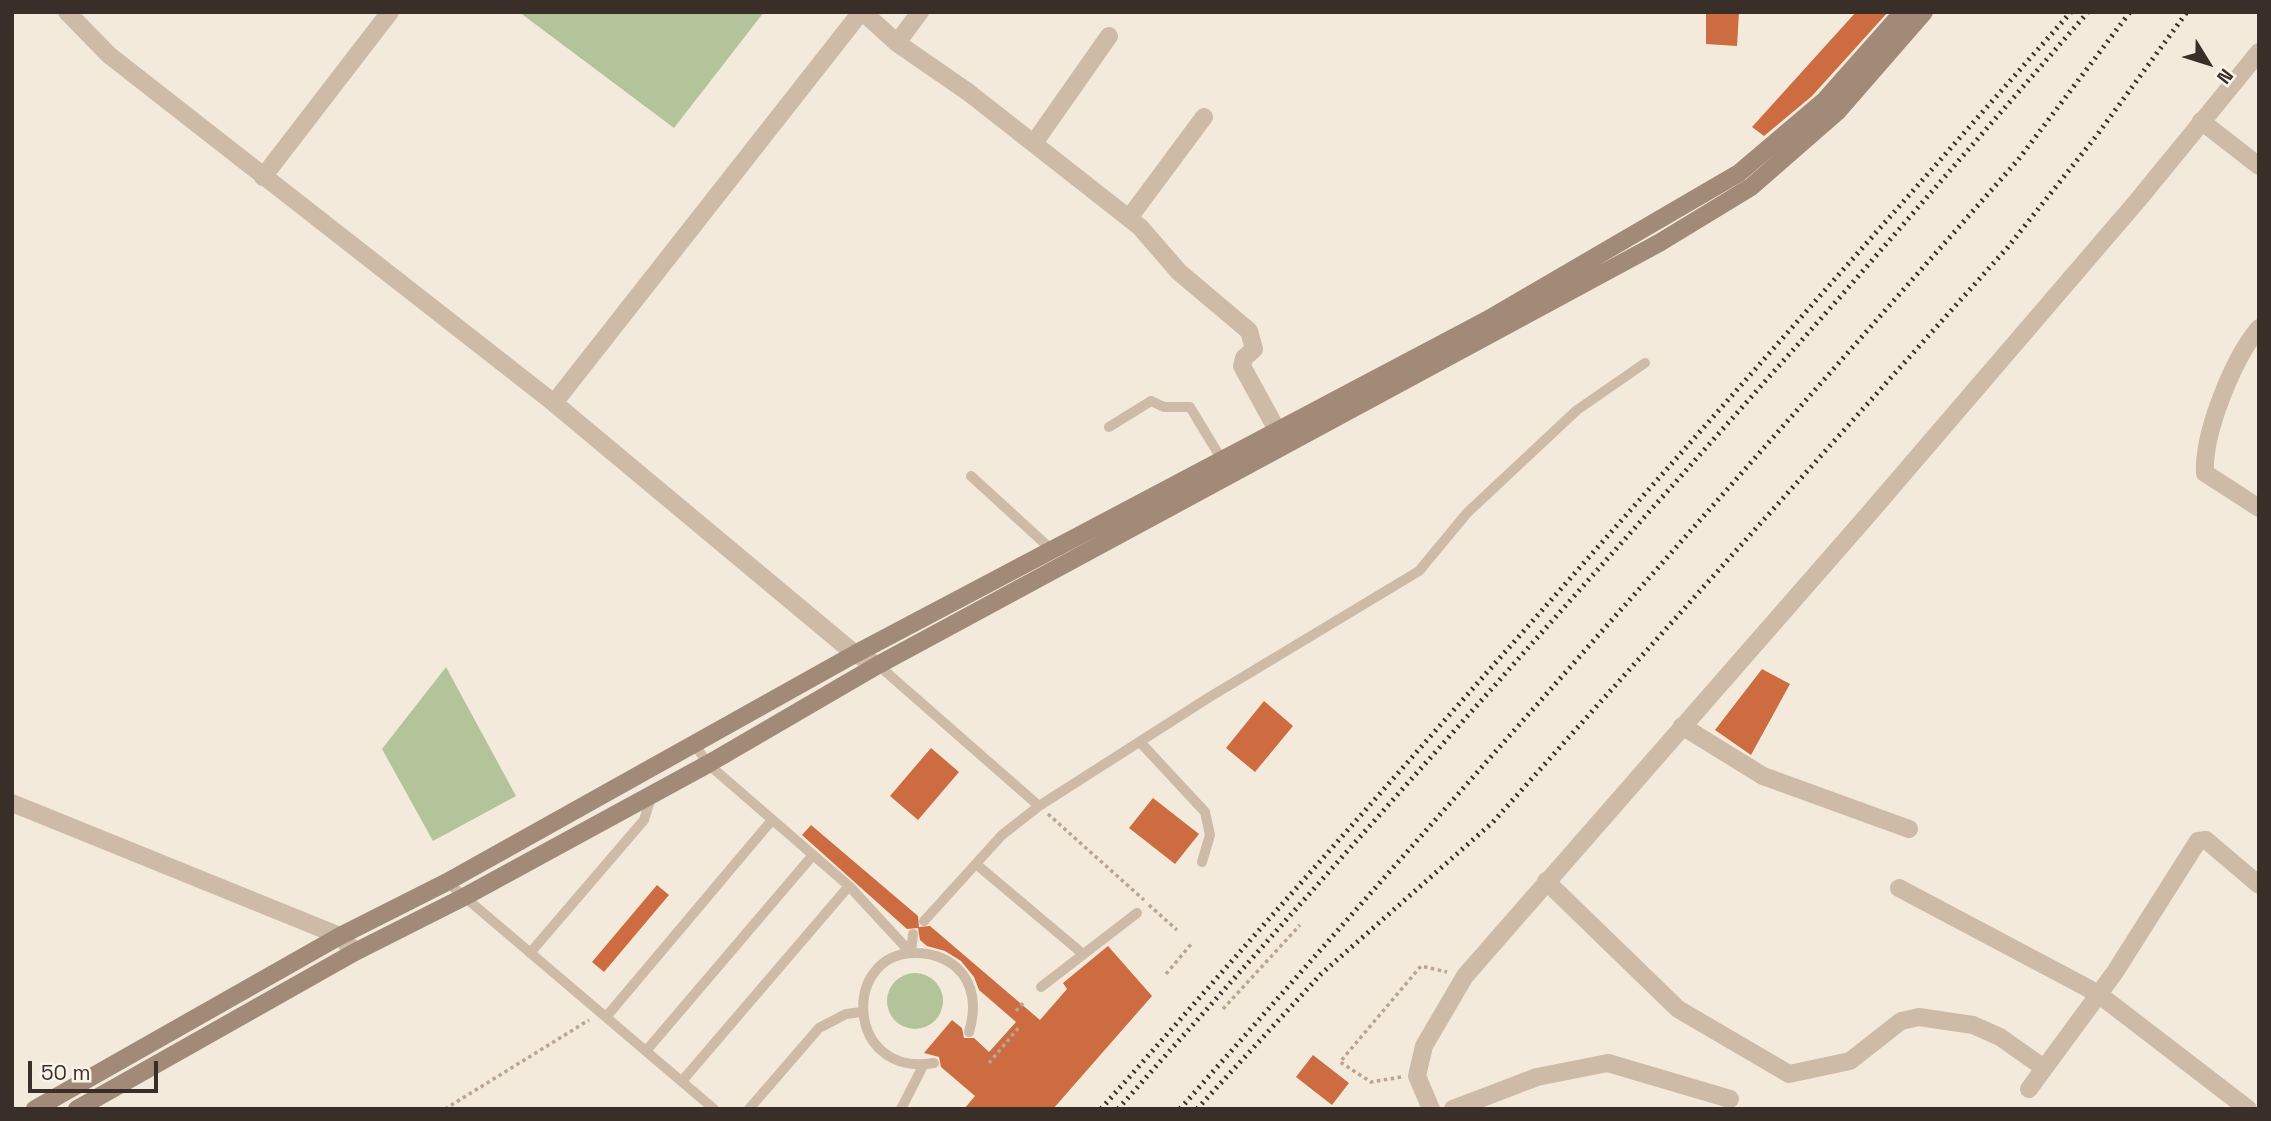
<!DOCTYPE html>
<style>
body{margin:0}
#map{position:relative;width:2271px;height:1121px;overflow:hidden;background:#f4eadc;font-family:"Space Grotesk",sans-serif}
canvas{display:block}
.frame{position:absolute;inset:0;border:14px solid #392e28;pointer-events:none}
.north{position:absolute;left:2173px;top:28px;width:70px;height:70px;-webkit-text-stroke:5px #fbf4e9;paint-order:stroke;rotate:128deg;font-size:19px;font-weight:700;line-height:28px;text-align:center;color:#392e28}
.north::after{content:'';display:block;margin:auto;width:24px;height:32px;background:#392e28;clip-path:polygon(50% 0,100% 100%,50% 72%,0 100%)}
.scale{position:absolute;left:28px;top:1061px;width:130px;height:32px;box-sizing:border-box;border:4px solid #392e28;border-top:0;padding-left:9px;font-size:21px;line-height:24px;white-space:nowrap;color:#392e28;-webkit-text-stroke:5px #fbf4e9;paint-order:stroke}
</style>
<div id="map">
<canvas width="2271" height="1121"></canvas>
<div class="frame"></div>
<div class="north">N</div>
<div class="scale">50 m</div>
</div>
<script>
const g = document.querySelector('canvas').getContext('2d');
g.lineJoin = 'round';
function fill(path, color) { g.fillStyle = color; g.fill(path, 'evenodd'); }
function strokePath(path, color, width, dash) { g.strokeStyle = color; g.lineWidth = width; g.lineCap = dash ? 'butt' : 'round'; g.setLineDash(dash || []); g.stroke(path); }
const green = new Path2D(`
 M 519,12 L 764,12 L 674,128 Z
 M 446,667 L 516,796 L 433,841 L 382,749 Z
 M887 1001a28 28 0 1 1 56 0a28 28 0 1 1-56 0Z`);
const building = new Path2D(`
 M 1706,12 L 1739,12 L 1737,46 L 1706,44 Z
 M 1856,12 L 1888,12 L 1812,96 L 1764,136 L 1752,127 Z
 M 1762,669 L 1790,684 L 1751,755 L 1715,730 Z
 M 1264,701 L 1293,726 L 1255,772 L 1226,748 Z
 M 931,748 L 959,772 L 918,820 L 890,796 Z
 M 1153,798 L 1199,834 L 1175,864 L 1129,828 Z
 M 811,825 L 918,916 L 919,927 L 930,926 L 1040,1020 L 1067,989 L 1063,983 L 1108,946 L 1152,996 L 1053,1109 L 964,1109 L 975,1096 L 941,1067 L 939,1057 L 924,1053 L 952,1020 L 962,1028 L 964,1038 L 974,1038 L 989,1052 L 1016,1022 L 979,990 L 974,977 L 961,961 L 945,951 L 927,946 L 920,940 L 918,928 L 907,929 L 802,835 Z
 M 657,885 L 669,895 L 604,972 L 592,962 Z
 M 1313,1055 L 1349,1083 L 1332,1105 L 1296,1077 Z`);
const path = new Path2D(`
 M 1048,814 L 1144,900
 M 1149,905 L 1177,930
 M 1166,974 L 1192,943
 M 1223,1009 L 1300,925
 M 1016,1011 L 1024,1002
 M 989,1063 L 1020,1026
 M 1401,1077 L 1371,1082 L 1340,1062 L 1421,966 L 1447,972
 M 445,1109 L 589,1020`);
const service = new Path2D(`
 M 1109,427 L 1151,401 L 1164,407 L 1190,407 L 1222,460
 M 971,476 L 1053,551
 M 878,665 L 1039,806
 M 1140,742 L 1205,812 L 1210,835 L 1202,862
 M 695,745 L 708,764 L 849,886 L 911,953
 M 976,864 L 1083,954
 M 447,882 L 714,1109
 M 924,921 L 1002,835 L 1039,806 L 1208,698 L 1419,571 L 1467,513 L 1577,410 L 1645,363
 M 530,953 L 644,820 L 652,794
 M 911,953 L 913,934
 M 1041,987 L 1137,913
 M 606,1017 L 772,820
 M 646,1051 L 813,855
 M 934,1063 C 845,1078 841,952 916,953 C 931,953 944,957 956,967 C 975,984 976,1009 969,1032
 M 682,1081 L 849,886
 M 749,1109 L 819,1028 L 846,1014 L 862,1012
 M 901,1109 L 924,1064`);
const minor = new Path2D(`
 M 863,12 L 897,43
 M 920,12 L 897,43 L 968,92 L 1140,227 L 1179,272 L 1249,331 L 1254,349 L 1244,358 L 1242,366 L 1277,430
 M 2201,121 L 2259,166
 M 1034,143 L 1109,36
 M 263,177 L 390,12
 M 1129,218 L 1204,117
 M 2259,328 C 2233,359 2203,433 2205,473 L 2259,508
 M 554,403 L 861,12
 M 1682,726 L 1763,776 L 1909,829
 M 12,803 L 340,936 L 355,952
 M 1546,881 L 1678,1009 L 1789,1074 L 1850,1061 L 1901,1021 L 1919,1017 L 1973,1025 L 2000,1037 L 2044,1068
 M 1899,888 L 2097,993 L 2248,1109
 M 2029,1089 L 2115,972 L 2198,841 L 2206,840 L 2259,885
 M 1453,1109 L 1537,1077 L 1608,1063 L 1730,1099`);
const tertiary = new Path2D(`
 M 67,12 L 109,55 L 554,403 L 855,654 L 878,665
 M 1431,1109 L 1417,1076 L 1424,1046 L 1465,976 L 1867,516 L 2138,200 L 2259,52`);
const secondary = new Path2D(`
 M 35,1109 L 340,936 L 447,882 L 855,654 L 1487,320 L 1739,173 L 1825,100 L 1903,12
 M 77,1109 L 355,952 L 464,897 L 708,764 L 878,665 L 1659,243 L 1751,187 L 1837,112 L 1924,12`);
const rail = new Path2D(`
 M 1101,1109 L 2071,12
 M 1118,1109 L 1841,296 L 2088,12
 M 1180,1109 L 2018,160 L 2130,12
 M 1197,1109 L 1321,974 L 1493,822 L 2008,247 L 2097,135 L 2187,12`);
fill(green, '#b3c49b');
fill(building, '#cd6c40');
strokePath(path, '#b9a591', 3.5, [3.5, 3.5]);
strokePath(service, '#cdbba7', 10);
strokePath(minor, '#cdbba7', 18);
strokePath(tertiary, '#cdbba7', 18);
strokePath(secondary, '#a18a78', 18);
strokePath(rail, '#392e28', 5, [2, 5]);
</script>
